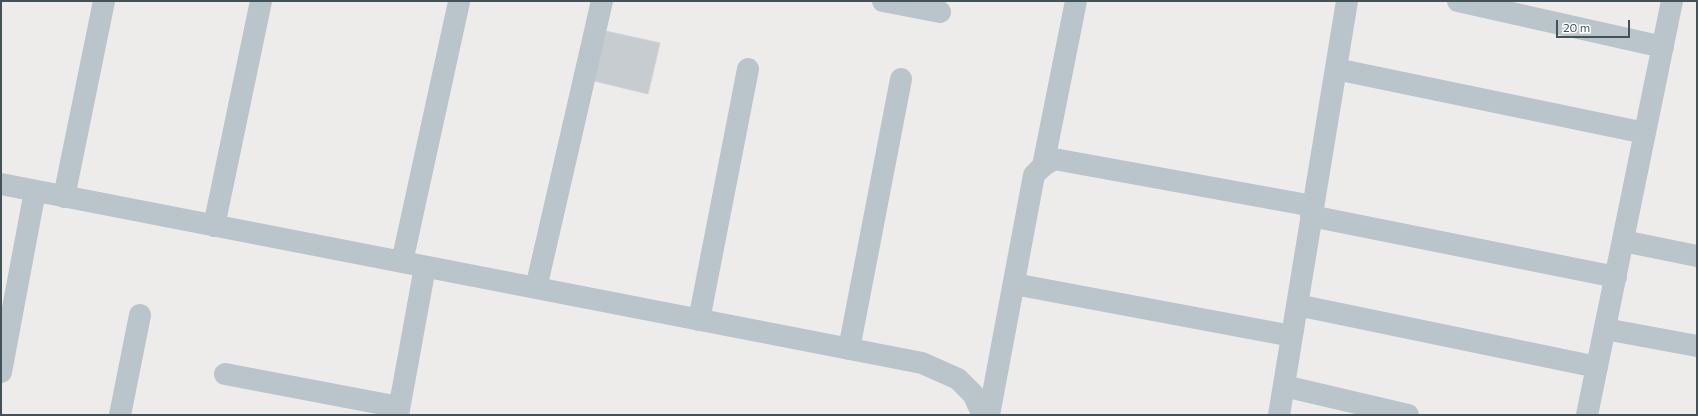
<!DOCTYPE html>
<style>
body{margin:0}
#map{position:relative;width:1698px;height:416px;overflow:hidden;background:#eeebeb;font-family:Commissioner,sans-serif}
canvas{display:block}
.frame{position:absolute;inset:0;border:2px solid #435158;pointer-events:none}
.scale{position:absolute;left:1556px;top:20px;width:74px;height:18px;box-sizing:border-box;border:2px solid #435158;border-top:0;padding-left:5px;font-size:12px;line-height:14px;white-space:nowrap;color:#435158;-webkit-text-stroke:3px #fff;paint-order:stroke}
</style>
<div id="map">
<canvas width="1698" height="416"></canvas>
<div class="frame"></div>
<div class="scale">20 m</div>
</div>
<script>
const g = document.querySelector('canvas').getContext('2d');
g.lineJoin = 'round';
function fill(path, color) { g.fillStyle = color; g.fill(path, 'evenodd'); }
function strokePath(path, color, width, dash) { g.strokeStyle = color; g.lineWidth = width; g.lineCap = dash ? 'butt' : 'round'; g.setLineDash(dash || []); g.stroke(path); }
const building = new Path2D(`
 M 601,30 L 660,43 L 648,94 L 590,80 Z`);
const minor = new Path2D(`
 M 883,1 L 940,12
 M 1458,1 L 1663,47
 M 1336,69 L 1645,133
 M 1043,166 L 1076,1
 M 1,184 L 922,363 L 958,379 L 973,394 L 983,415
 M 64,197 L 104,1
 M 1311,216 L 1616,277
 M 214,226 L 261,1
 M 1623,241 L 1697,256
 M 402,262 L 459,2
 M 1014,284 L 1292,336
 M 536,288 L 602,1
 M 1297,305 L 1597,367
 M 699,320 L 748,69
 M 1605,329 L 1697,346
 M 849,349 L 901,79
 M 1,372 L 35,191
 M 225,374 L 399,407
 M 1284,386 L 1408,415
 M 120,415 L 140,315
 M 398,415 L 425,267
 M 989,415 L 1034,175 L 1043,166 L 1054,159 L 1313,206
 M 1279,415 L 1347,1
 M 1587,415 L 1672,1`);
fill(building, '#c7ccd0');
strokePath(building, '#cfd2d7', 1);
strokePath(minor, '#b9c5cb', 22);
</script>
